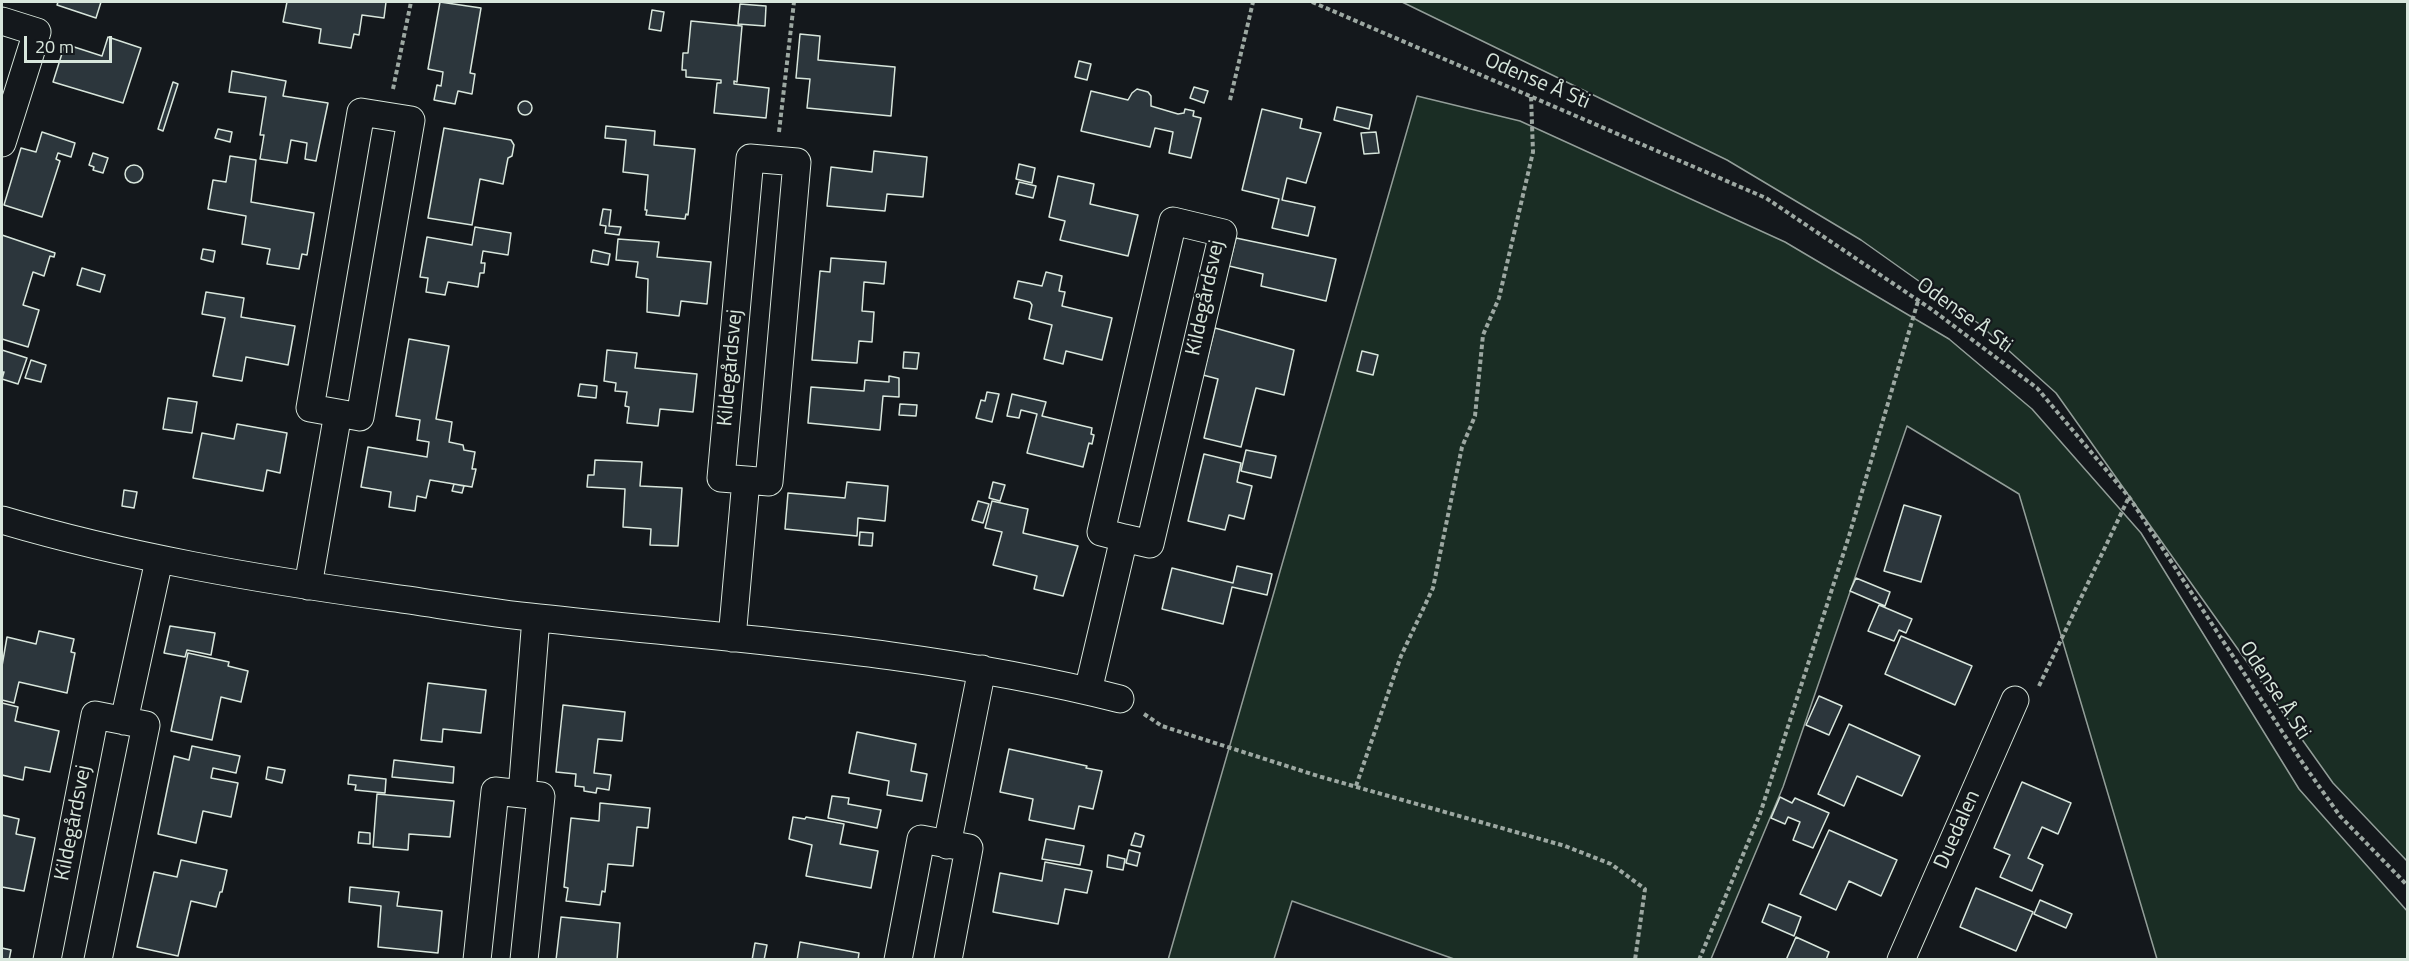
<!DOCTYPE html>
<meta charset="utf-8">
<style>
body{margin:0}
#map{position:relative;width:2409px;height:961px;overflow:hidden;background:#14181c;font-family:"Titillium Web",sans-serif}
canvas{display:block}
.frame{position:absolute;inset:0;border:3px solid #d8e6dc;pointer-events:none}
.scale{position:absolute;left:24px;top:36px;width:88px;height:27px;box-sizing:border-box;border:3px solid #d8e6dc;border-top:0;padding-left:8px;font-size:18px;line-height:21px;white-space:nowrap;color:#d8e6dc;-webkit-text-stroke:4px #14181c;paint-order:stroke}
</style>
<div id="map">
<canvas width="2409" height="961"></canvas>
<div class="frame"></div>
<div class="scale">20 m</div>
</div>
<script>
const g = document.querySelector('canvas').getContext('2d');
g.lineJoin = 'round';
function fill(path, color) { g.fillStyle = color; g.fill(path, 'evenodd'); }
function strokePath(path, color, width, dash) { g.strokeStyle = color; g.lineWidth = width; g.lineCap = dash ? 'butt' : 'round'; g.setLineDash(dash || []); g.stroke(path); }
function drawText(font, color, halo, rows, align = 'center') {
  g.font = font + ' "Titillium Web",sans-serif'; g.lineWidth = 4.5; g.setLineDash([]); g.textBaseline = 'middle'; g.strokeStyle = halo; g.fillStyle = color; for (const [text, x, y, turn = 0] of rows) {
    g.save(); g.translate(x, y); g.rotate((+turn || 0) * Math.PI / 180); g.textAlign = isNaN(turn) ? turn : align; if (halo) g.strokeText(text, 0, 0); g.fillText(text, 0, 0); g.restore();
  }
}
const green = new Path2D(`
 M 1402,2 L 2407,2 L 2407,861 L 2333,783 L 2056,393 L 1978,323 L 1861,240 L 1727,160 Z
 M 1417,96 L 1520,121 L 1785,242 L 1949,339 L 2032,409 L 2141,533 L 2299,789 L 2408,912 L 2407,959 L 2157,959 L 2019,494 L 1907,426 L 1783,787 L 1711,959 L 1454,959 L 1292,901 L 1274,959 L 1168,960 Z`);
const building = new Path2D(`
 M 58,2 L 101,2 L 96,18 L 57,5 Z
 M 287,2 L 386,2 L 384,18 L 362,15 L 359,35 L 354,34 L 351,48 L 319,43 L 321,29 L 283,22 Z
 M 440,2 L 481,8 L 470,73 L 475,74 L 472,94 L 458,91 L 455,104 L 434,100 L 437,85 L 441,86 L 443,72 L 428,69 Z
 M 740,4 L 766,6 L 765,26 L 738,24 Z
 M 652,10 L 664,12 L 661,31 L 649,29 Z
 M 691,21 L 742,26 L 737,82 L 734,81 L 734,84 L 769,88 L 766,118 L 714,113 L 717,83 L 721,83 L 721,80 L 686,77 L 686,70 L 682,70 L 683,53 L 688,53 Z
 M 800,34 L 820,36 L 818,60 L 895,67 L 891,116 L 807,108 L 810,79 L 796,78 Z
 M 108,37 L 141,48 L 123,103 L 53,82 L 65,44 L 102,56 Z
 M 1079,61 L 1091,64 L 1087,80 L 1075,77 Z
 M 232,71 L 286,81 L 283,96 L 328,103 L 316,161 L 305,159 L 307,143 L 291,140 L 287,163 L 260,159 L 264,135 L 260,135 L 266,97 L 229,92 Z
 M 173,82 L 178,84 L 163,131 L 158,129 Z
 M 1194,87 L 1208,91 L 1204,103 L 1190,98 Z
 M 1137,89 L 1148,92 L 1151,96 L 1151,106 L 1178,114 L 1184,113 L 1185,109 L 1194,111 L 1193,116 L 1201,118 L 1191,158 L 1169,153 L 1173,132 L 1155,128 L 1150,147 L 1081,131 L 1091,91 L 1128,100 L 1132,93 Z
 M518 108a7 7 0 1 1 14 0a7 7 0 1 1-14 0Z
 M 1337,107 L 1372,115 L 1369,129 L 1334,120 Z
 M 1262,109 L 1302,119 L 1300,128 L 1321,133 L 1306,183 L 1287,178 L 1282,200 L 1315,207 L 1308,236 L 1272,228 L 1279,199 L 1242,190 Z
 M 606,126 L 655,131 L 654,145 L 695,149 L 688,215 L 686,214 L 685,219 L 646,215 L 647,210 L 645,210 L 648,175 L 623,172 L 626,140 L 605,138 Z
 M 444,128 L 511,140 L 514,145 L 512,156 L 508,158 L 503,184 L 480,179 L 472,225 L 428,218 Z
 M 218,129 L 232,132 L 230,142 L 215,138 Z
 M 42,132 L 75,143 L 71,157 L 58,153 L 56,159 L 60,161 L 42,217 L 4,205 L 21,148 L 36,152 Z
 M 1376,132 L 1379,153 L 1364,154 L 1361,133 Z
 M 874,151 L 927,157 L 923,197 L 887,194 L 885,211 L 827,206 L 831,167 L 872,172 Z
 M 93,153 L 108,158 L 103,173 L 93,170 L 94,167 L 89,165 Z
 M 230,156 L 256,160 L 251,202 L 314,213 L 307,255 L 302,254 L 299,269 L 267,264 L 270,249 L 242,244 L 246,216 L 208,209 L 213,180 L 226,182 Z
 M 1019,164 L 1035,168 L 1032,183 L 1016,179 Z
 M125 174a9 9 0 1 1 18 0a9 9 0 1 1-18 0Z
 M 1058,176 L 1094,184 L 1090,204 L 1138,215 L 1128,256 L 1060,240 L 1065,221 L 1049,217 Z
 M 1019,182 L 1036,186 L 1033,198 L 1016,194 Z
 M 603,209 L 611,210 L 609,226 L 621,227 L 619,235 L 605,233 L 606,226 L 600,225 Z
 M 475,227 L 511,233 L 508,255 L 483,251 L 481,263 L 485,263 L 484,273 L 480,273 L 478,287 L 448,282 L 445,295 L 426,292 L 428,278 L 420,277 L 427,237 L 472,245 Z
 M 2,235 L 55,253 L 54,257 L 50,256 L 44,276 L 33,272 L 23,305 L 39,310 L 28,347 L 2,339 Z
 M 1236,238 L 1336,259 L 1326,301 L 1261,286 L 1263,274 L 1229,266 Z
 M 618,239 L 659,242 L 657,257 L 711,262 L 707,304 L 681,301 L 679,316 L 647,312 L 648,279 L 636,277 L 638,262 L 616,260 Z
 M 203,249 L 215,251 L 213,262 L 201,259 Z
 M 593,250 L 610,254 L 608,265 L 591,262 Z
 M 831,258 L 886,262 L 884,284 L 864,282 L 862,311 L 874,312 L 872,342 L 859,341 L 857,363 L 812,360 L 820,271 L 830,272 Z
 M 82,268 L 105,275 L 100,292 L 77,285 Z
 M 1046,272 L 1062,276 L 1059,291 L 1065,292 L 1062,306 L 1112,318 L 1102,360 L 1066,351 L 1063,364 L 1044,359 L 1052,325 L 1029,319 L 1032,305 L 1030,302 L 1014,298 L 1018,281 L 1042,286 Z
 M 206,292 L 244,298 L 241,317 L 295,326 L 288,365 L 246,357 L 242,381 L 213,376 L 225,318 L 202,314 Z
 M 1215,328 L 1294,350 L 1284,395 L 1256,388 L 1241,447 L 1204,438 L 1218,379 L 1203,375 Z
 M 409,339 L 449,346 L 436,419 L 452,422 L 449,442 L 463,445 L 464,450 L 475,452 L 472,469 L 476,469 L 472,487 L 430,480 L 426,498 L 417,496 L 415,511 L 389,507 L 391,492 L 361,487 L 368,447 L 427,457 L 429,442 L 417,440 L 420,420 L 396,416 Z
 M 2,350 L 27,358 L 18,384 L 2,379 L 4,372 L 2,372 Z
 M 607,350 L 637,353 L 635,368 L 697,374 L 693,412 L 660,409 L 658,426 L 627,423 L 629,407 L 625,406 L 627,392 L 615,391 L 616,383 L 604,381 Z
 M 1362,351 L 1378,355 L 1373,375 L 1357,371 Z
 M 904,352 L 919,353 L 917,369 L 903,368 Z
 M 31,360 L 46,365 L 41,382 L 25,378 Z
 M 889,376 L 899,378 L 899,397 L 883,396 L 880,430 L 808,423 L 811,387 L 864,391 L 865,380 L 889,382 Z
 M 580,384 L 597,386 L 596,398 L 578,396 Z
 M 987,392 L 999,394 L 992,422 L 976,418 L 981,400 L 985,401 Z
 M 1012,394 L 1046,402 L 1042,416 L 1092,428 L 1091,434 L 1094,435 L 1092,444 L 1089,443 L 1083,467 L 1027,453 L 1037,414 L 1021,410 L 1019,418 L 1007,416 Z
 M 168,398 L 197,402 L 192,433 L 163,429 Z
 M 900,404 L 917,405 L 916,416 L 899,415 Z
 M 237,424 L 287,433 L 280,473 L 267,470 L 263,491 L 193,478 L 202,433 L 234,439 Z
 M 1246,450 L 1276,456 L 1271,478 L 1241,471 Z
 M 1204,454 L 1241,463 L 1237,482 L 1252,486 L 1244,519 L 1229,515 L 1225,530 L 1188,521 Z
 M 595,460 L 642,462 L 640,486 L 682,488 L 678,546 L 650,545 L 651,529 L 623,527 L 625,489 L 587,487 L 588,475 L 594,475 Z
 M 847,482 L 888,486 L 885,521 L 858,518 L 857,536 L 785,529 L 788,493 L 845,498 Z
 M 993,482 L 1005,485 L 1000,501 L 989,498 Z
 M 454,484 L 464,486 L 462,493 L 452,491 Z
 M 124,490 L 137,492 L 134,508 L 122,506 Z
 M 978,501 L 989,504 L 983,523 L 972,520 Z
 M 992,501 L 1028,509 L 1023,533 L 1078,546 L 1063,596 L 1034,589 L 1037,576 L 993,565 L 1002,532 L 985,528 Z
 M 1904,505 L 1941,516 L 1921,582 L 1884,571 Z
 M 860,532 L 873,533 L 872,546 L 859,545 Z
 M 1237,566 L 1272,574 L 1267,595 L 1232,587 L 1223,624 L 1162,609 L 1172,568 L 1233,583 Z
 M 1856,578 L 1890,592 L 1885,606 L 1850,591 Z
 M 1879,605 L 1912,619 L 1906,633 L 1899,630 L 1894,641 L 1868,631 Z
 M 170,626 L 215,633 L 211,655 L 187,650 L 185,657 L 164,653 Z
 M 39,631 L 74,639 L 71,652 L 75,653 L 67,693 L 19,682 L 14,703 L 2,700 L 2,666 L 7,637 L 36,644 Z
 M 1901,636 L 1972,666 L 1955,705 L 1885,674 Z
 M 188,653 L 229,662 L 228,666 L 248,671 L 241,702 L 221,697 L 212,740 L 171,731 Z
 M 428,683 L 486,690 L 481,733 L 443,729 L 442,742 L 421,740 Z
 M 1819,696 L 1842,706 L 1829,735 L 1806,725 Z
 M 2,703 L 18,707 L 15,721 L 59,731 L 50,772 L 25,767 L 23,780 L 2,775 Z
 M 563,705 L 625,712 L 622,741 L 598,739 L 594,773 L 611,775 L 609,790 L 597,788 L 596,793 L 584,791 L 584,787 L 575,786 L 576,774 L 556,772 Z
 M 1849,724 L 1920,756 L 1902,796 L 1857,776 L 1844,806 L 1818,794 Z
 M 857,732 L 916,744 L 911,771 L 927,774 L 922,801 L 887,795 L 889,781 L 849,773 Z
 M 192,746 L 240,756 L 236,773 L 213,768 L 211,778 L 238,783 L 231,817 L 203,811 L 196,843 L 158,834 L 174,756 L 189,760 Z
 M 1009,749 L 1087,766 L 1086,768 L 1102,771 L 1093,809 L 1079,806 L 1074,829 L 1029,820 L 1033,799 L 1000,792 Z
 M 394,760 L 454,767 L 453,783 L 392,777 Z
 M 268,767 L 285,770 L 282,783 L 266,779 Z
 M 349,775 L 386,779 L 385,793 L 355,790 L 356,785 L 348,784 Z
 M 2022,782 L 2071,803 L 2058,834 L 2042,827 L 2028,858 L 2043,865 L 2032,891 L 2000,877 L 2010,855 L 1994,848 Z
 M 377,794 L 454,801 L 450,837 L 409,834 L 408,850 L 373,847 Z
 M 832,796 L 849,798 L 848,804 L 881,810 L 877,828 L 828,818 Z
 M 1780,797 L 1792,803 L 1795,798 L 1829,813 L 1813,848 L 1793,840 L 1800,822 L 1788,817 L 1785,824 L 1771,818 Z
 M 600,803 L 650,808 L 648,828 L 637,827 L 633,866 L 608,864 L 605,892 L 602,891 L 600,905 L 566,901 L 568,888 L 564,887 L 571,818 L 599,821 Z
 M 2,815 L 19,819 L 16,834 L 35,838 L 24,891 L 2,887 Z
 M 793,817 L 805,819 L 806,817 L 844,824 L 840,844 L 878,851 L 871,888 L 806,876 L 812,845 L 789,839 Z
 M 1829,830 L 1897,860 L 1881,896 L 1849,881 L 1836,910 L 1800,894 Z
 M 359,832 L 370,833 L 370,844 L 358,843 Z
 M 1135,833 L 1144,836 L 1141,847 L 1131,845 Z
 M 1046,839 L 1084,846 L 1080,865 L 1042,859 Z
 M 1129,850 L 1140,853 L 1137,866 L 1126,863 Z
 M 1108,855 L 1125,859 L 1123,870 L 1107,867 Z
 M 181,860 L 227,870 L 222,892 L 220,892 L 216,907 L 191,901 L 178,956 L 137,947 L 154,872 L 177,877 Z
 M 1045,862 L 1092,871 L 1087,893 L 1065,889 L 1058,924 L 993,912 L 1000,873 L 1042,881 Z
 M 350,887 L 399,892 L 397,906 L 442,911 L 438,953 L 378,947 L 381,906 L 349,902 Z
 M 1976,888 L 2033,912 L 2016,951 L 1960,927 Z
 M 2040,900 L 2072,914 L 2066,928 L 2034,914 Z
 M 1769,904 L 1801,917 L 1794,936 L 1762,922 Z
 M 561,917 L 620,923 L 617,960 L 556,960 Z
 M 1796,937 L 1829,952 L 1826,960 L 1786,960 Z
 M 800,942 L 859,953 L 858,960 L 797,960 Z
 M 755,943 L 767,945 L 764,960 L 752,960 Z
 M 2,948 L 11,950 L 9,960 L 2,960 Z`);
const path = new Path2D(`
 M 1312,2 L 1766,198 L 1931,309 L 2037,388 L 2129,497 L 2304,765 L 2340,816 L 2408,886
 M 393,89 L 411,2
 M 1230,100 L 1253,2
 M 779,132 L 794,2
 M 2039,686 L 2129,497
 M 1144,714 L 1162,726 L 1318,776 L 1565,846 L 1611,864 L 1645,889 L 1635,960
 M 1356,786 L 1401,656 L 1433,588 L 1462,447 L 1475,416 L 1483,335 L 1499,298 L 1533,152 L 1531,96
 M 1699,960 L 1760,814 L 1849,536 L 1918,301`);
const minor = new Path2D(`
 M 2,21 L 37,32 L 2,143
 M 2,520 C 127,557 257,579 387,597 C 438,604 488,613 539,618 C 733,639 931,651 1120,699
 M 308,586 L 338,413 L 360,417 L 411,120 L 361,112 L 310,408 L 338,413
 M 732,638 L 746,480 L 769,482 L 797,162 L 750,158 L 721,478 L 746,480
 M 1088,691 L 1124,538 L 1150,544 L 1223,233 L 1173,221 L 1101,532 L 1124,538
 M 124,721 L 159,560
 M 522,794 L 536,618
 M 947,845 L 982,669
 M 47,960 L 95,715 L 146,725 L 98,960
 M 477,960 L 495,791 L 541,796 L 524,960
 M 898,960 L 921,839 L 969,848 L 948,960
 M 1901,960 L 2015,700`);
const streetNames = [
 ["Odense Å Sti",1537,82,23],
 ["Kildegårdsvej",1206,298,-78],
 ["Odense Å Sti",1964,316,36],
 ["Kildegårdsvej",731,368,-85],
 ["Odense Å Sti",2274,691,57],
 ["Kildegårdsvej",74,823,-79],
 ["Duedalen",1958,830,-66]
];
fill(green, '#1a2d24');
strokePath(green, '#939e99', 1.5);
fill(building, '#2c363c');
strokePath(building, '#d8e6dc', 1.5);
strokePath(minor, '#d8e6dc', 29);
strokePath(path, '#9da8a2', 4, [4.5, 3]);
strokePath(minor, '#14181c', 27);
drawText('21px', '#d8e6dc', '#14181c', streetNames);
</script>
